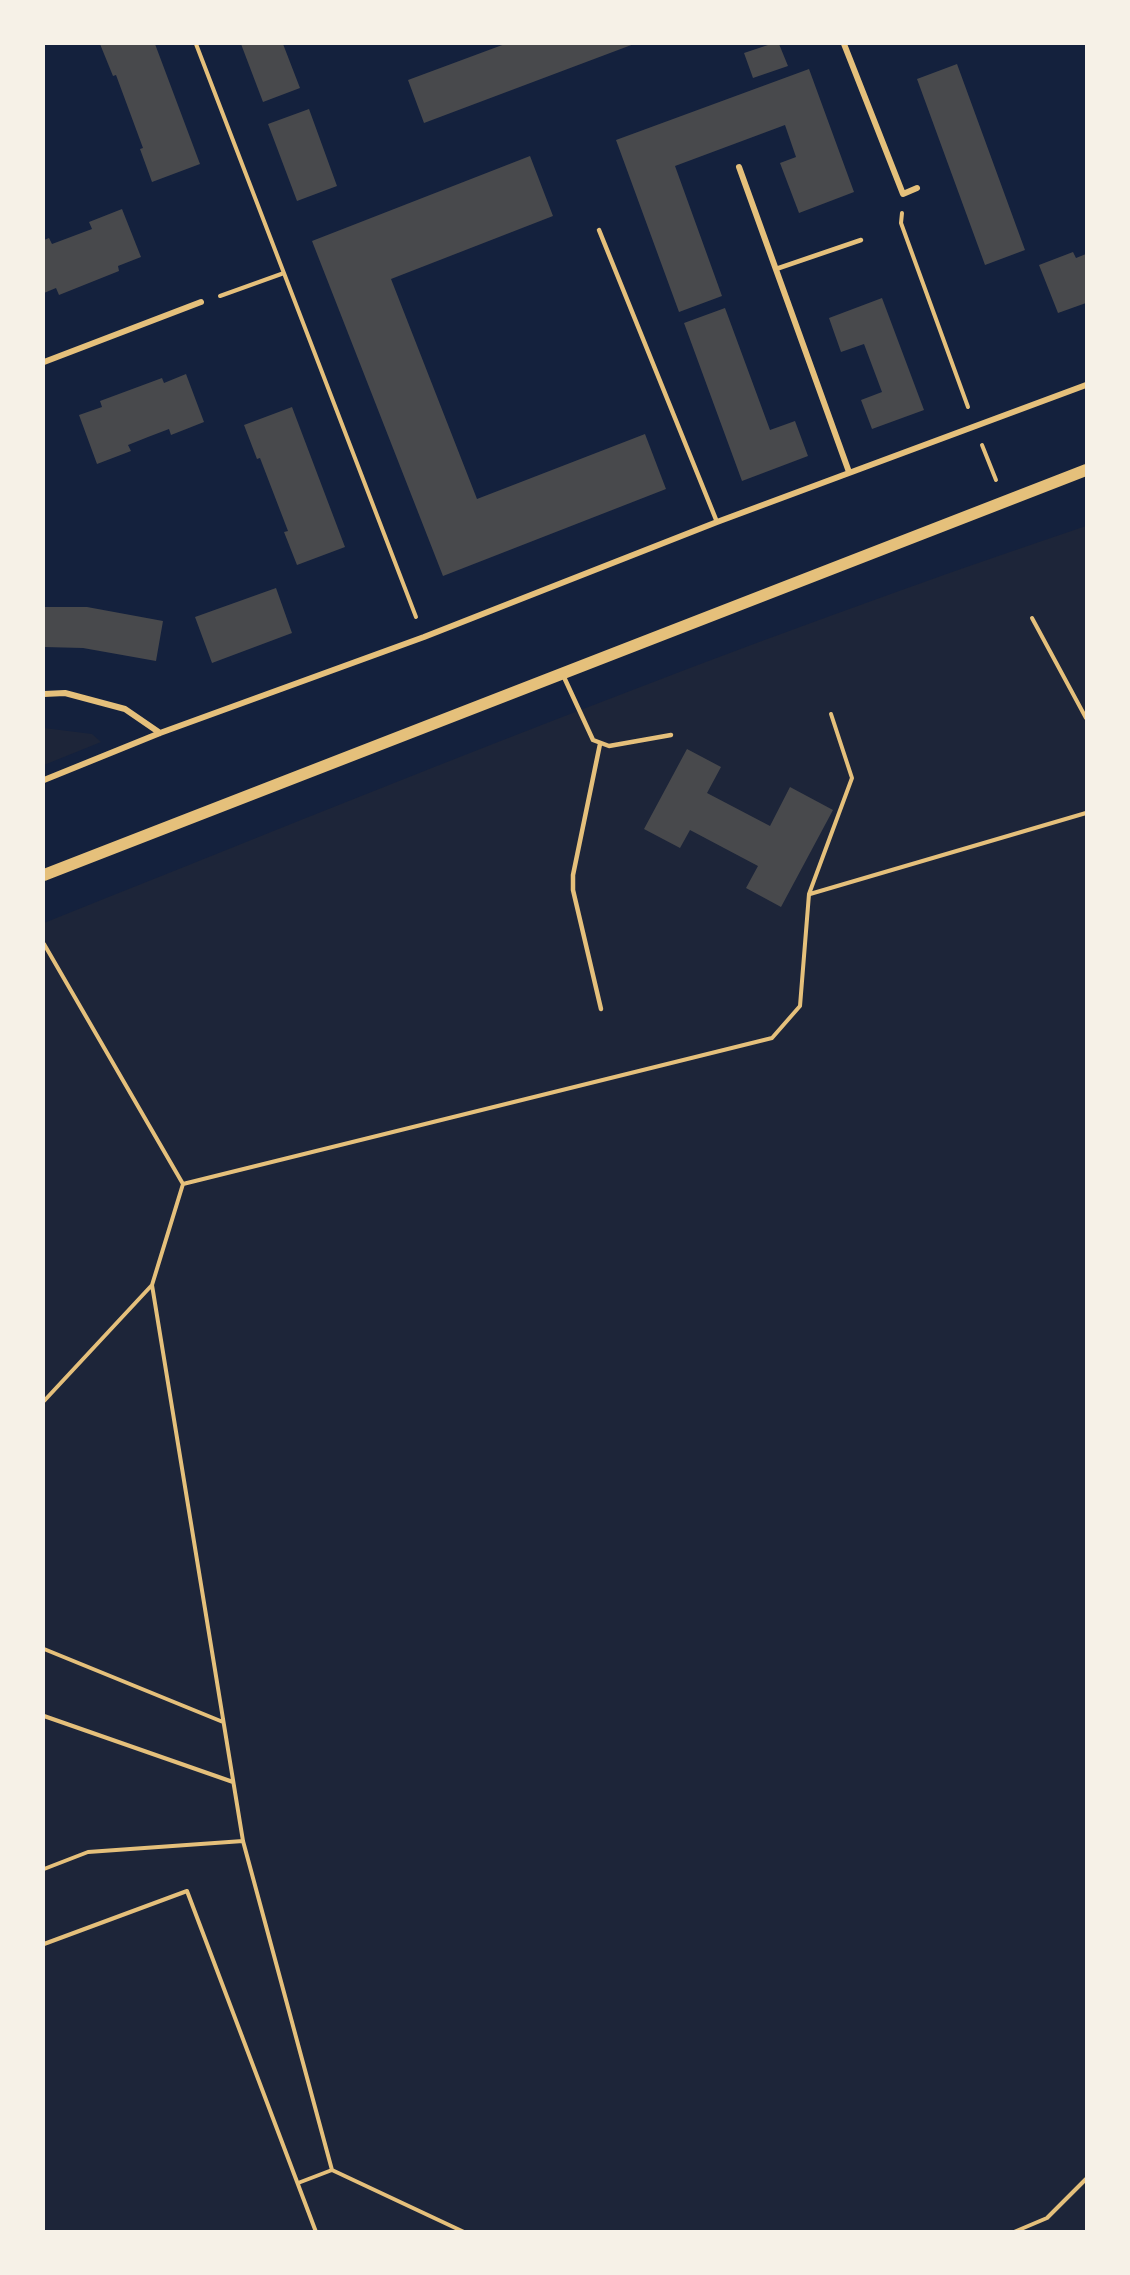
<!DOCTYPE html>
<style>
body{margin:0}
#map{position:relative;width:1130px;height:2275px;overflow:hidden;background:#14213d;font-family:Poppins,sans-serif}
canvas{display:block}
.frame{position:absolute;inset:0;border:45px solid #f6f1e7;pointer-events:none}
</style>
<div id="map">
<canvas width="1130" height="2275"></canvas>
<div class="frame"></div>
</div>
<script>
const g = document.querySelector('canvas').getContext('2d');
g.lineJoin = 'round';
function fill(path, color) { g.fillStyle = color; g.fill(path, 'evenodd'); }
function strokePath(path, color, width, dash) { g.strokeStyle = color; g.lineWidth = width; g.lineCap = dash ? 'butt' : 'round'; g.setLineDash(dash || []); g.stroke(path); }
const green = new Path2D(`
 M 1086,526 L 1086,2231 L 44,2232 L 44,923 C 389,785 734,644 1086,526 Z
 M 44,728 L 92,734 L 101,742 L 44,765 Z`);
const building = new Path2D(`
 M 100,44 L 155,44 L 200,164 L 152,182 L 140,149 L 143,148 L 116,75 L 113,76 Z
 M 241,44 L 283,44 L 300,88 L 263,102 Z
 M 505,44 L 634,44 L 424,123 L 408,80 Z
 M 771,44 L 779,44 L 788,66 L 753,78 L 744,53 Z
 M 957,64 L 1025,250 L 985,265 L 917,79 Z
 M 809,69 L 854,192 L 799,213 L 780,163 L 796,157 L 785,125 L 675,166 L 722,296 L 679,312 L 616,140 Z
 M 309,109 L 337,186 L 297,201 L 268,124 Z
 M 530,156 L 553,216 L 391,279 L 477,499 L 645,434 L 666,489 L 443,576 L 312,241 Z
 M 122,209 L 141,257 L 118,266 L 119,271 L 59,295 L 56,288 L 44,293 L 44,240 L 49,238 L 52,244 L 92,229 L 89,222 Z
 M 1073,252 L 1076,258 L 1086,254 L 1086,303 L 1058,313 L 1039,265 Z
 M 882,298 L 924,410 L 872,429 L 861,400 L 882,392 L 864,344 L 841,352 L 829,318 Z
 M 725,308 L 770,430 L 795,421 L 808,456 L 742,481 L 684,323 Z
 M 186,374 L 204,422 L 171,435 L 169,429 L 148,437 L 128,445 L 131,451 L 97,464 L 79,415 L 102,407 L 100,401 L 162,378 L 164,383 Z
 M 292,407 L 345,547 L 297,565 L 284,532 L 288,531 L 260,458 L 257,459 L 244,425 Z
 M 276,588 L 292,633 L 212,663 L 195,617 Z
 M 44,607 L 87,607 L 163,621 L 156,661 L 83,648 L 44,647 Z
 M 687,749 L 721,767 L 707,793 L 770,826 L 790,787 L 833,810 L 781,907 L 746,888 L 758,866 L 690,830 L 680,848 L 644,829 Z`);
const path = new Path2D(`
 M 196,44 L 416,617
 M 902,213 L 901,223 L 968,407
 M 220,296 L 284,273
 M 982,445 L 996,480
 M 1032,618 L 1086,718
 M 810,894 L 1086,813
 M 44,944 L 183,1184
 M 44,1401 L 152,1285
 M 44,1649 L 223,1722
 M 44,1716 L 233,1782
 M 44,1869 L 88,1852 L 243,1841
 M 44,1944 L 187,1891 L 316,2232
 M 298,2183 L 332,2170
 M 464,2232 L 332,2170 L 243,1841 L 152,1285 L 183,1184 L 772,1038 L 800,1006 L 809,894 L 852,778 L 831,714
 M 1014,2232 L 1047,2218 L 1086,2179`);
const service = new Path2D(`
 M 599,230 L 717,522
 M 776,269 L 861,240
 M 563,675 L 593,740 L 609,746 L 671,735
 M 600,744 L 573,875 L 573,890 L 601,1009`);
const minor = new Path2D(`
 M 844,44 L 903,194 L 917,188
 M 739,167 L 849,472
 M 44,362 L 201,302
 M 44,694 L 65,693 L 125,709 L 160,733
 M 44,780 L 160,733 L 424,637 L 717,522 L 1086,385`);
const secondary = new Path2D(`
 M 44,875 L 1086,470`);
fill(green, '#1d2539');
fill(building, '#48494c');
strokePath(path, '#e5c07b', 4);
strokePath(service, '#e5c07b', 4.5);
strokePath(minor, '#e5c07b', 6);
strokePath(secondary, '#e5c07b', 12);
</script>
